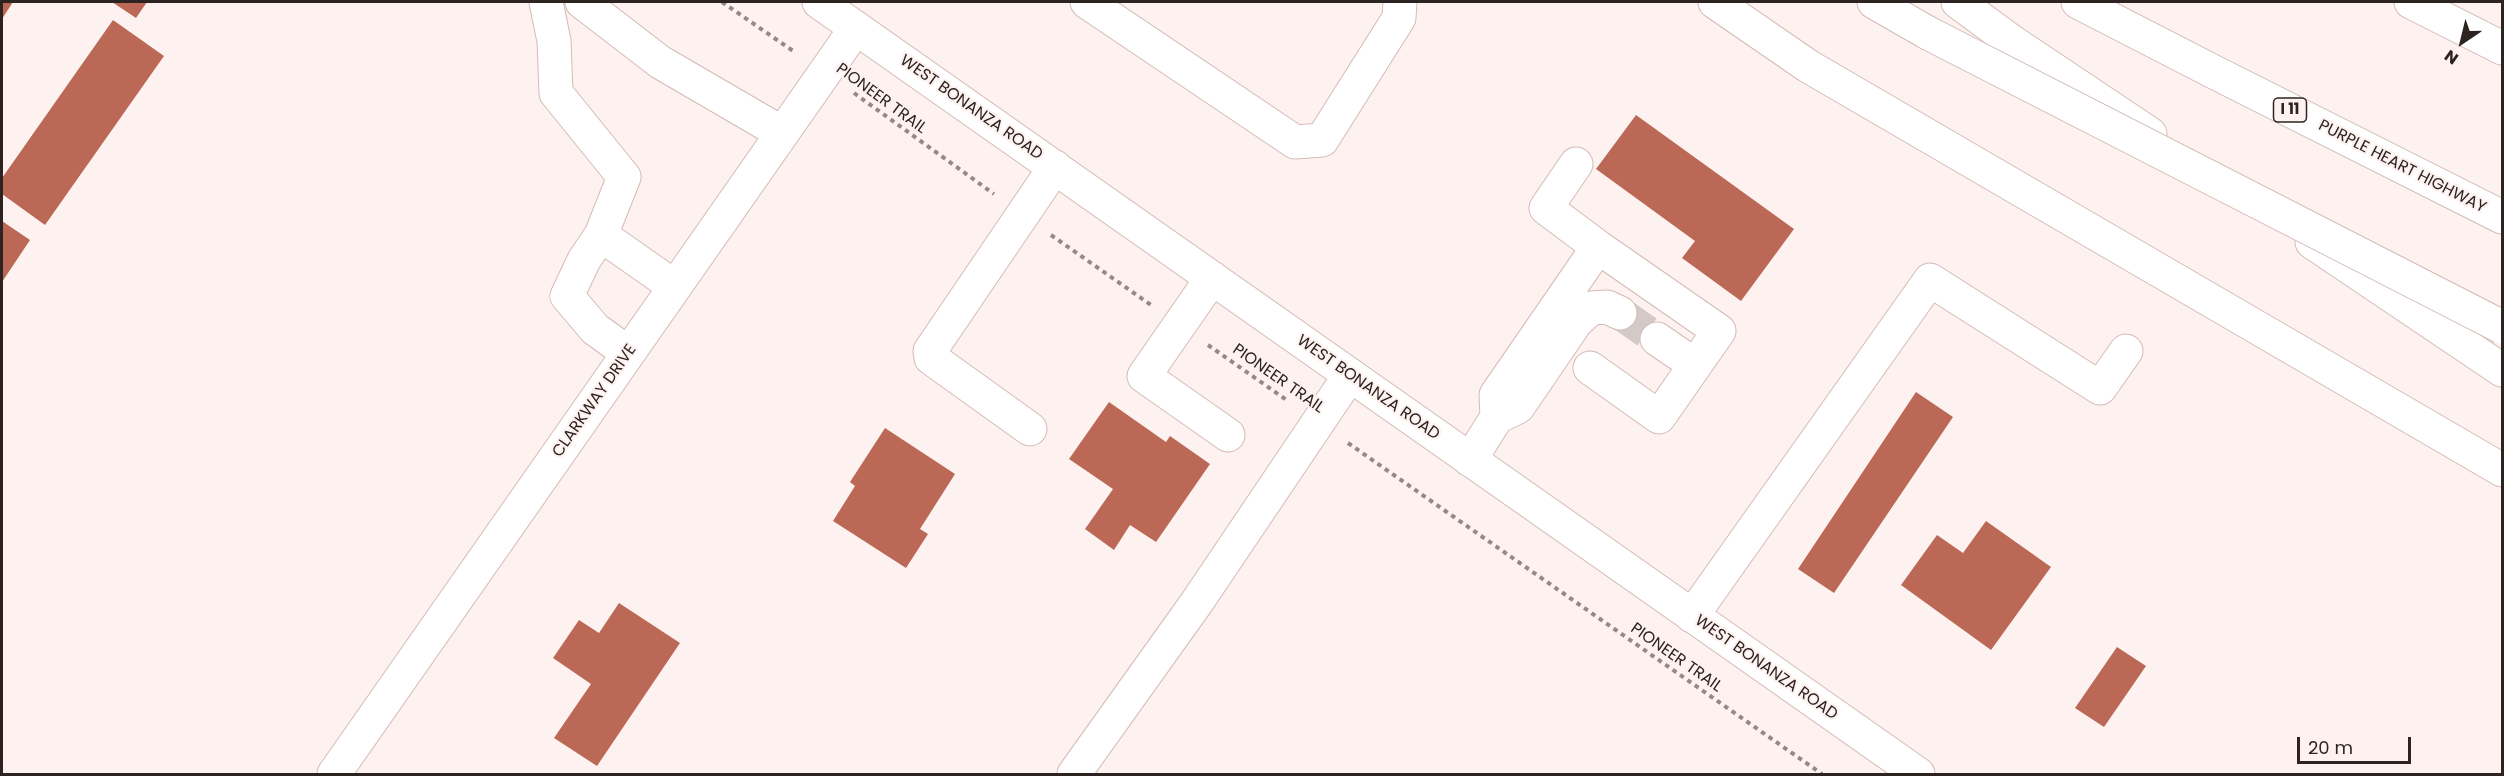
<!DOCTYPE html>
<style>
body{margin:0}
#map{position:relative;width:2504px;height:776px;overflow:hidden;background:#fdf2f0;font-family:Poppins,sans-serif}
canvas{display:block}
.frame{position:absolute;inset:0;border:3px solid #2d2422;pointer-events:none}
.north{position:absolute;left:2432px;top:12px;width:60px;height:60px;-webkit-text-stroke:4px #fdf2f0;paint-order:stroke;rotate:215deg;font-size:16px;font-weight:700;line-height:24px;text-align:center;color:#2d2422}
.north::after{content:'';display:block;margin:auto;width:21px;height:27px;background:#2d2422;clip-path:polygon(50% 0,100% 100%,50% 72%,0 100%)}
.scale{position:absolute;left:2297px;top:737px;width:114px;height:27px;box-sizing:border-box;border:3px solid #2d2422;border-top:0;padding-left:8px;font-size:18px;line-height:21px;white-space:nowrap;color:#2d2422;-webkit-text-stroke:4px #fdf2f0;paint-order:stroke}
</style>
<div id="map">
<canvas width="2504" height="776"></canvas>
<div class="frame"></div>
<div class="north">N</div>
<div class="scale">20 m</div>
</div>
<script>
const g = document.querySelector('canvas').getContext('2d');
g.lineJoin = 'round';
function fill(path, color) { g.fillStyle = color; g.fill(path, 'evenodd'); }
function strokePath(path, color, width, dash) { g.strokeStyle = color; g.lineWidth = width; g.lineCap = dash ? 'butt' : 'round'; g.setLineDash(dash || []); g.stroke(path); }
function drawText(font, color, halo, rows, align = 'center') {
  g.font = font + ' Poppins,sans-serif'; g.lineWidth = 4.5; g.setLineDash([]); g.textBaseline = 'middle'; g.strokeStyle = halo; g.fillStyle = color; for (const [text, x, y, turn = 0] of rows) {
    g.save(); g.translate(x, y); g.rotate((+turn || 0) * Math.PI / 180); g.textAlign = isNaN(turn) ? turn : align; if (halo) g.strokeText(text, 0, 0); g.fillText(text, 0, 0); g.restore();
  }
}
const building = new Path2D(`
 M 2,2 L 13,2 L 2,19 Z
 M 112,2 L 147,2 L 136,18 Z
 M 113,20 L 164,56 L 45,225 L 2,194 L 2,178 Z
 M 1636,115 L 1794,229 L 1741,301 L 1682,258 L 1695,241 L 1596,169 Z
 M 2,221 L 30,240 L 2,282 Z
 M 1916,392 L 1953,417 L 1834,593 L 1798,569 Z
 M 1109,402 L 1166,442 L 1170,436 L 1210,464 L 1156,542 L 1130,525 L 1114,550 L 1085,529 L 1113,489 L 1069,459 Z
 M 885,428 L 955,474 L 920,529 L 928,534 L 906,568 L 833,521 L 855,486 L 850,482 Z
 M 1986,521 L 2051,567 L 1991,650 L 1901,585 L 1937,535 L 1963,553 Z
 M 619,603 L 680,643 L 597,766 L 554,738 L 591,684 L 553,658 L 579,620 L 599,633 Z
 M 2117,647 L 2146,666 L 2104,727 L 2075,708 Z`);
const minorTunnel = new Path2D(`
 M 1620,313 L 1657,339`);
const path = new Path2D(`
 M 722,2 L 796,53
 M 854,93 L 994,194
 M 1051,235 L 1151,305
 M 1208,345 L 1288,401
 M 1348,443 L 1822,774`);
const minor = new Path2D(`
 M 546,2 L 554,41 L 556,93 L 624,177 L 601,235 L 584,260 L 567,296 L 595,329 L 628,353
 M 582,2 L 660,62 L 782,133
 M 1087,2 L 1295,142 L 1322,140 L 1399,18 L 1400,2
 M 1576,164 L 1546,208 L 1598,247
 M 601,235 L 675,287
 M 1212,278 L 1144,376 L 1228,435
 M 1657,339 L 1695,365
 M 1497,417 L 1496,395 L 1598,247 L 1719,331 L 1659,417 L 1590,368
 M 1030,429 L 931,358 L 930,351 L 1055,167
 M 1470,460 L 1497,417 L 1518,407 L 1576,322 L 1591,308 L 1607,307 L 1620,313
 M 1692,616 L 1930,280 L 2100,388 L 2126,351
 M 334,774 L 856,28
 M 1074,774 L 1197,602 L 1350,375`);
const major = new Path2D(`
 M 819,2 L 1918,774`);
const highway = new Path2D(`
 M 1715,2 L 1808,66 L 2502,470
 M 1874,2 L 1928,33
 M 1958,2 L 2011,41 L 2150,134
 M 2078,2 L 2214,72 L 2502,217
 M 2411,2 L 2502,48
 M 2312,242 L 2502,370`);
const highwayBridge = new Path2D(`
 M 1928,33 L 2502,327`);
const shields = [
 [2290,110,33]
];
const shieldNames = [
 ["I 11",2290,110]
];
const streetNames = [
 ["PIONEER TRAIL",881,99,36],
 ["WEST BONANZA ROAD",971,108,35],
 ["PURPLE HEART HIGHWAY",2402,167,27],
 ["PIONEER TRAIL",1278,379,35],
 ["WEST BONANZA ROAD",1368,388,35],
 ["CLARKWAY DRIVE",595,401,-55],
 ["PIONEER TRAIL",1676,658,35],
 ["WEST BONANZA ROAD",1766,668,35]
];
fill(building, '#bb6956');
strokePath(minorTunnel, '#d3c9c7', 33, [33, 16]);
strokePath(minor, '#d3bbb4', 35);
strokePath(major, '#d3bbb4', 35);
strokePath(highway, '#d3bbb4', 35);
strokePath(path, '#938987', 4, [4.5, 4.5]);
strokePath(minor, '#fff', 33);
strokePath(major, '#fff', 33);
strokePath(highway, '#fff', 33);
strokePath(highwayBridge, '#d3bbb4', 35, []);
strokePath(highwayBridge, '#fff', 33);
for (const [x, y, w] of shields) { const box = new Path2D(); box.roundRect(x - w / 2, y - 12, w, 24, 4.5); g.fillStyle = '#fdf2f0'; g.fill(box); strokePath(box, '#2d2422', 1.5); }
drawText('bold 15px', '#2d2422', null, shieldNames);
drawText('16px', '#2d2422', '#fdf2f0', streetNames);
</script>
